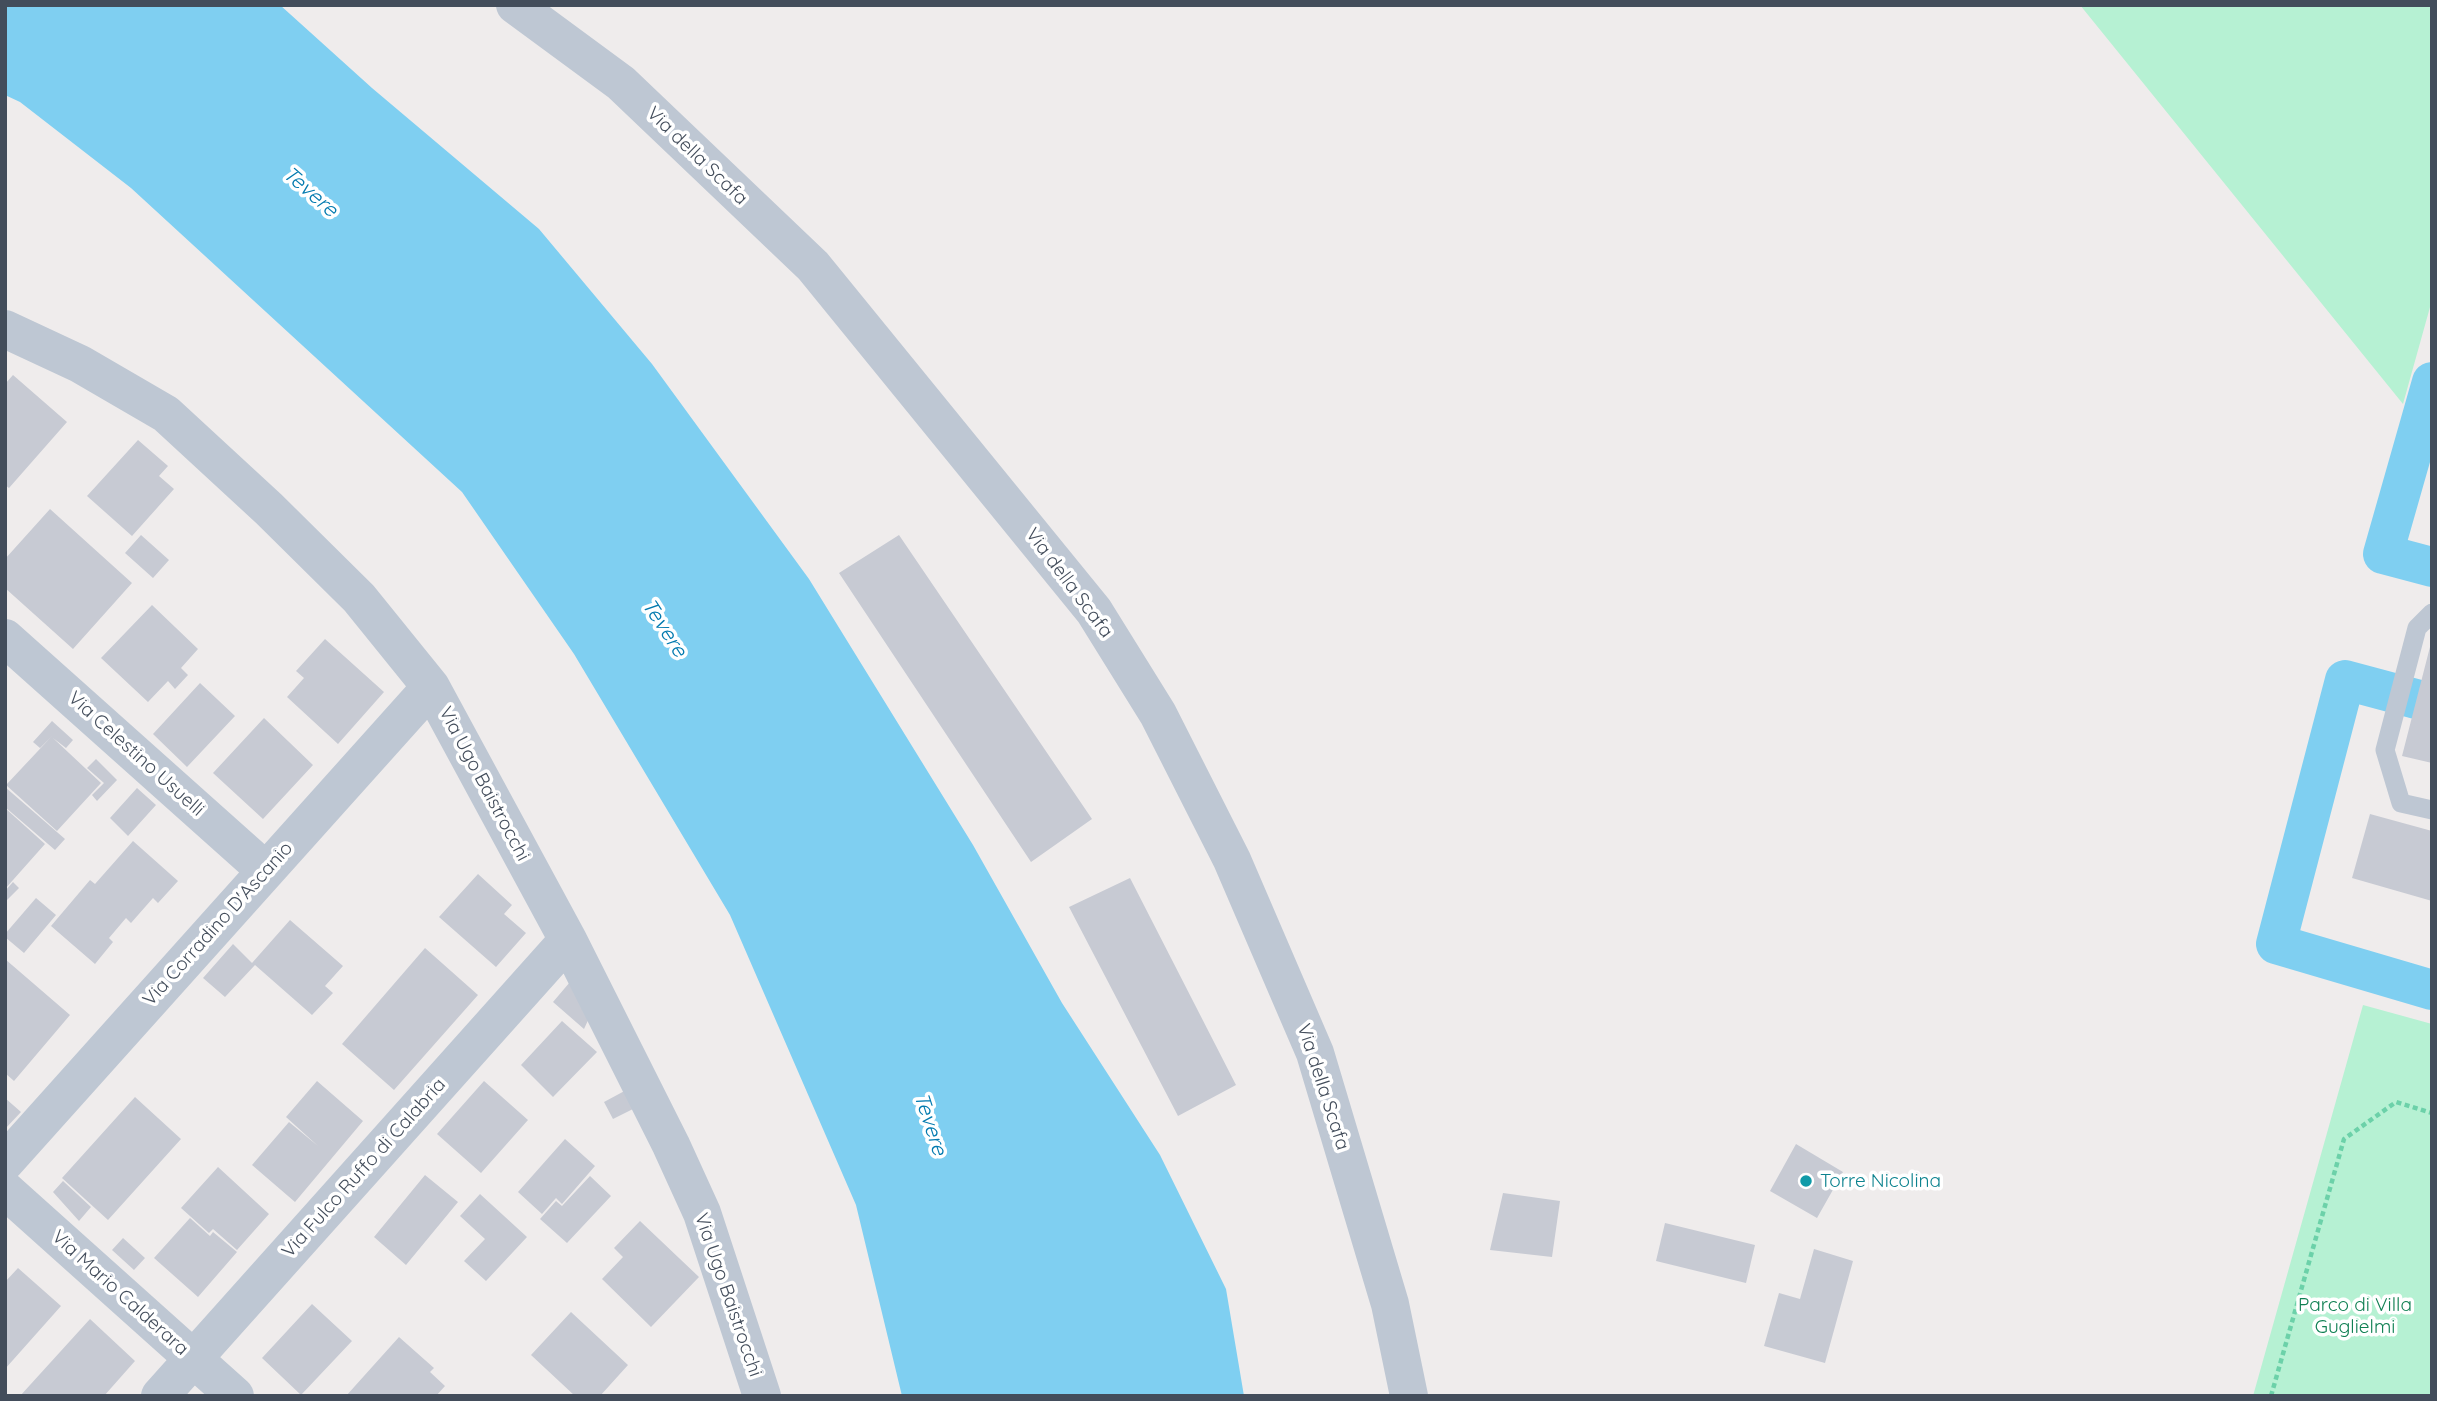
<!DOCTYPE html>
<style>
body{margin:0}
#map{position:relative;width:2437px;height:1401px;overflow:hidden;background:#efecec;font-family:Quicksand,sans-serif}
canvas{display:block}
.frame{position:absolute;inset:0;border:7px solid #434d5b;pointer-events:none}
</style>
<div id="map">
<canvas width="2437" height="1401"></canvas>
<div class="frame"></div>
</div>
<script>
const g = document.querySelector('canvas').getContext('2d');
g.lineJoin = 'round';
function fill(path, color) { g.fillStyle = color; g.fill(path, 'evenodd'); }
function strokePath(path, color, width, dash) { g.strokeStyle = color; g.lineWidth = width; g.lineCap = dash ? 'butt' : 'round'; g.setLineDash(dash || []); g.stroke(path); }
function drawText(font, color, halo, rows, align = 'center') {
  g.font = font + ' Quicksand,sans-serif'; g.lineWidth = 7; g.setLineDash([]); g.textBaseline = 'middle'; g.strokeStyle = halo; g.fillStyle = color; for (const [text, x, y, turn = 0] of rows) {
    g.save(); g.translate(x, y); g.rotate((+turn || 0) * Math.PI / 180); g.textAlign = isNaN(turn) ? turn : align; if (halo) g.strokeText(text, 0, 0); g.fillText(text, 0, 0); g.restore();
  }
}
const green = new Path2D(`
 M 2080,5 L 2432,5 L 2432,300 L 2403,404 Z
 M 2363,1005 L 2432,1024 L 2432,1396 L 2253,1396 Z`);
const water = new Path2D(`
 M 5,5 L 280,5 L 372,88 L 539,229 L 652,364 L 809,579 L 973,845 L 1062,1003 L 1160,1155 L 1226,1289 L 1244,1396 L 902,1396 L 856,1205 L 730,915 L 574,654 L 462,492 L 131,188 L 20,102 L 5,95 Z`);
const canal = new Path2D(`
 M 2432,382 L 2383,554 L 2432,567
 M 2416,699 L 2345,680 L 2276,944 L 2432,990`);
const building = new Path2D(`
 M 13,375 L 67,422 L 9,488 L 5,485 L 5,384 Z
 M 138,440 L 168,466 L 159,476 L 174,489 L 132,536 L 87,496 Z
 M 50,509 L 132,583 L 73,649 L 5,588 L 5,559 Z
 M 141,535 L 169,560 L 153,578 L 125,553 Z
 M 899,535 L 1092,819 L 1031,862 L 839,573 Z
 M 152,605 L 198,649 L 181,668 L 188,675 L 175,689 L 168,681 L 148,702 L 101,658 Z
 M 325,639 L 384,692 L 338,744 L 287,697 L 304,678 L 296,671 Z
 M 2431,643 L 2432,643 L 2432,763 L 2402,756 Z
 M 200,683 L 235,716 L 187,767 L 153,734 Z
 M 264,718 L 313,765 L 263,819 L 213,773 Z
 M 52,721 L 73,740 L 66,748 L 53,738 L 101,783 L 57,831 L 6,785 L 52,736 L 40,748 L 33,742 Z
 M 96,759 L 117,780 L 97,801 L 92,795 L 104,783 L 87,768 Z
 M 5,787 L 65,839 L 55,850 L 5,807 Z
 M 137,788 L 156,805 L 128,836 L 110,818 Z
 M 5,808 L 45,844 L 5,889 Z
 M 2370,814 L 2432,831 L 2432,901 L 2352,878 Z
 M 133,841 L 178,881 L 158,903 L 153,898 L 131,923 L 126,918 L 109,938 L 113,942 L 95,964 L 51,926 L 90,880 L 95,884 Z
 M 478,874 L 512,905 L 504,914 L 526,933 L 496,967 L 439,917 Z
 M 1130,878 L 1236,1085 L 1178,1116 L 1069,907 Z
 M 13,882 L 19,888 L 5,902 L 5,891 Z
 M 36,898 L 56,915 L 24,953 L 5,937 L 5,934 Z
 M 290,920 L 343,966 L 325,986 L 333,993 L 312,1015 L 255,965 L 225,997 L 203,978 L 233,944 L 252,963 Z
 M 425,948 L 478,995 L 394,1090 L 342,1044 Z
 M 5,959 L 70,1015 L 14,1081 L 5,1073 Z
 M 570,982 L 590,1016 L 584,1029 L 553,1002 Z
 M 562,1021 L 597,1052 L 553,1097 L 521,1065 Z
 M 317,1081 L 363,1121 L 295,1202 L 252,1165 L 289,1122 L 318,1146 L 286,1117 Z
 M 484,1081 L 528,1120 L 481,1173 L 437,1134 Z
 M 630,1088 L 639,1106 L 613,1119 L 604,1102 Z
 M 135,1097 L 181,1139 L 108,1220 L 62,1178 Z
 M 5,1098 L 21,1112 L 5,1129 Z
 M 565,1139 L 595,1166 L 562,1204 L 556,1198 L 542,1214 L 518,1192 Z
 M 1796,1144 L 1843,1172 L 1817,1218 L 1770,1191 Z
 M 218,1167 L 269,1214 L 237,1250 L 213,1229 L 209,1233 L 181,1208 Z
 M 425,1175 L 458,1202 L 406,1265 L 374,1237 Z
 M 590,1176 L 611,1196 L 567,1243 L 540,1219 L 556,1201 L 562,1206 Z
 M 63,1181 L 91,1207 L 79,1221 L 53,1192 Z
 M 1503,1193 L 1560,1201 L 1552,1257 L 1490,1250 Z
 M 480,1194 L 527,1237 L 486,1281 L 464,1261 L 485,1239 L 460,1216 Z
 M 190,1218 L 210,1236 L 213,1232 L 237,1252 L 198,1297 L 154,1258 Z
 M 640,1221 L 699,1277 L 651,1327 L 602,1279 L 623,1257 L 614,1248 Z
 M 1665,1223 L 1755,1245 L 1746,1283 L 1656,1261 Z
 M 123,1238 L 145,1258 L 134,1270 L 112,1250 Z
 M 1814,1249 L 1853,1261 L 1825,1363 L 1764,1346 L 1779,1293 L 1800,1299 Z
 M 18,1268 L 61,1306 L 5,1369 L 5,1282 Z
 M 312,1304 L 352,1341 L 301,1395 L 262,1358 Z
 M 571,1312 L 628,1365 L 600,1396 L 575,1396 L 531,1355 Z
 M 90,1319 L 135,1361 L 104,1396 L 20,1396 Z
 M 399,1337 L 434,1368 L 430,1372 L 445,1386 L 436,1396 L 346,1396 Z`);
const path = new Path2D(`
 M 2271,1396 L 2344,1139 L 2396,1102 L 2432,1113`);
const service = new Path2D(`
 M 2432,613 L 2417,628 L 2385,750 L 2401,803 L 2432,810`);
const minor = new Path2D(`
 M 5,329 L 80,364 L 166,414 L 269,509 L 359,598 L 431,687 L 568,940 L 671,1145 L 702,1213 L 762,1396
 M 5,638 L 266,871
 M 5,1162 L 431,687
 M 5,1190 L 235,1396
 M 160,1396 L 568,940`);
const tertiary = new Path2D(`
 M 515,5 L 621,83 L 813,266 L 1094,611 L 1158,714 L 1232,860 L 1315,1053 L 1390,1304 L 1409,1396`);
const markers = [
 [1806,1181,7,"#0f9aa8"]
];
const streetNames = [
 ["Via della Scafa",697,156,44],
 ["Via della Scafa",1069,583,53],
 ["Via Celestino Usuelli",136,754,42],
 ["Via Ugo Baistrocchi",484,784,62],
 ["Via Corradino D'Ascanio",218,924,-48],
 ["Via della Scafa",1323,1087,72],
 ["Via Fulco Ruffo di Calabria",364,1168,-48],
 ["Via Mario Calderara",120,1293,42],
 ["Via Ugo Baistrocchi",728,1295,71]
];
const cultureNames = [
 ["Torre Nicolina",1820,1181]
];
const parkNames = [
 ["Parco di Villa",2355,1305],
 ["Guglielmi",2355,1327]
];
const waterNames = [
 ["Tevere",310,192,41],
 ["Tevere",664,628,57],
 ["Tevere",930,1124,72]
];
fill(green, '#b6f1d3');
fill(water, '#7fcff1');
strokePath(canal, '#7fcff1', 40);
fill(building, '#c7cad3');
strokePath(path, '#6cd1a9', 4.5, [5, 3.5]);
strokePath(service, '#bec7d3', 19);
strokePath(minor, '#bec7d3', 38);
strokePath(tertiary, '#bec7d3', 38);
for (const [x, y, r, color] of markers) { const dot = new Path2D(); dot.arc(x, y, r, 0, 2 * Math.PI); g.fillStyle = color; g.fill(dot); strokePath(dot, '#fff', 2.5); }
drawText('19px', '#434d5b', '#fff', streetNames);
drawText('19px', '#0d838f', '#fff', cultureNames, 'left');
drawText('19px', '#108053', '#fff', parkNames);
drawText('italic 21px', '#027aaf', '#fff', waterNames);
</script>
